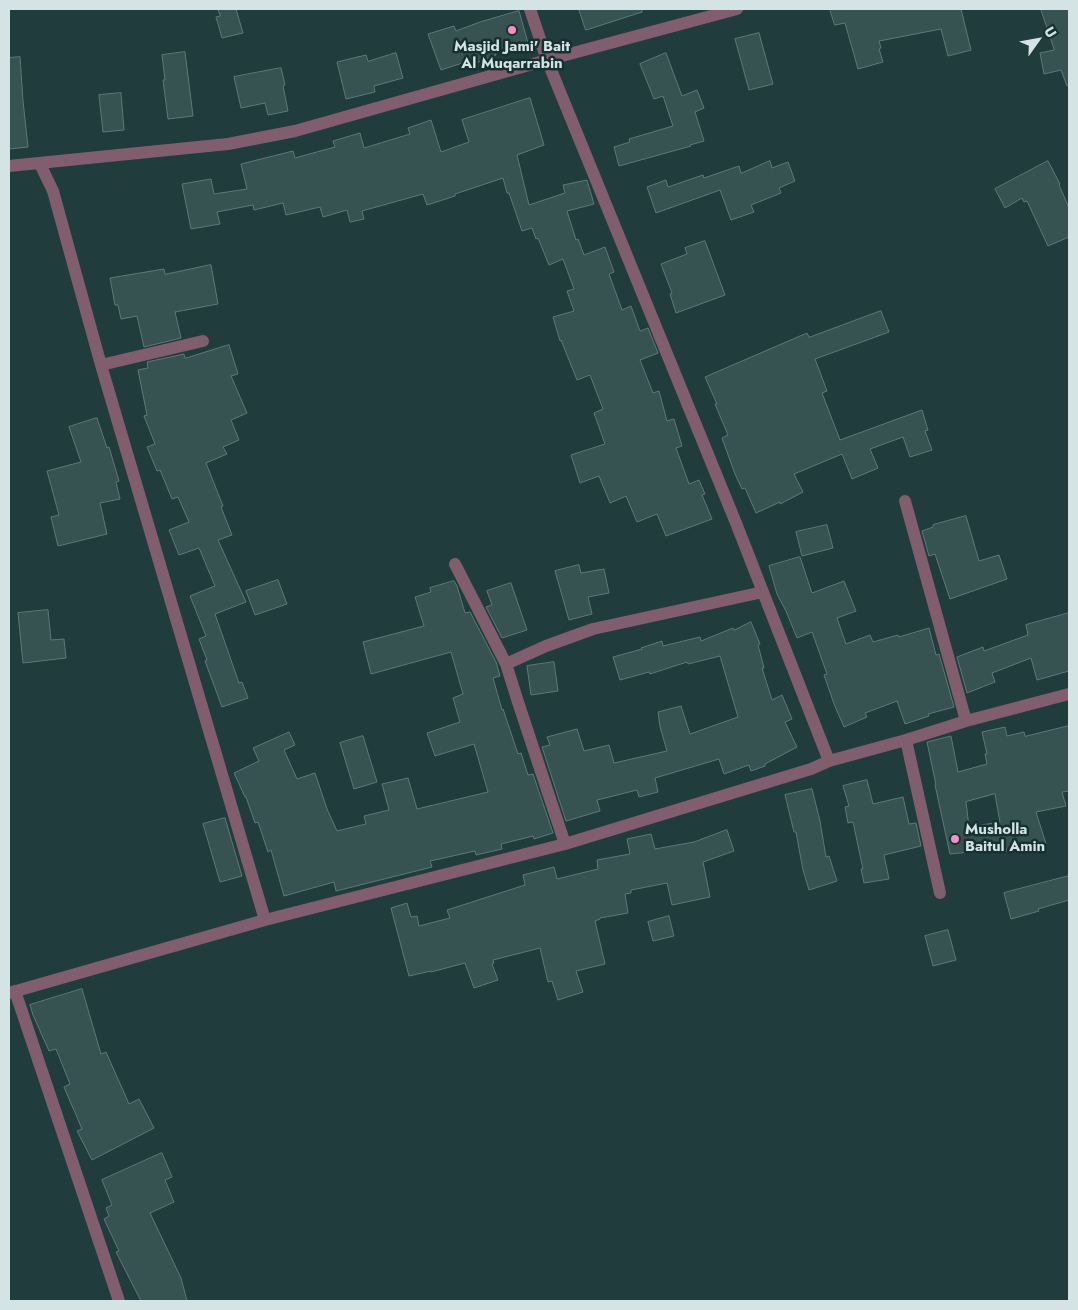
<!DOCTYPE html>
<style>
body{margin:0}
#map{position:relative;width:1078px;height:1310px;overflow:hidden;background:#213c3c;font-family:Jost,sans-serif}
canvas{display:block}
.frame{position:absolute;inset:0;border:10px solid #d4e3e3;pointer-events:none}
.north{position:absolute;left:1013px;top:15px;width:50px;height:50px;-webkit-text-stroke:4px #173131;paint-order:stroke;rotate:58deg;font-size:14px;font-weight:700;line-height:20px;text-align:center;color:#d4e3e3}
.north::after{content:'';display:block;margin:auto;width:18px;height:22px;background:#d4e3e3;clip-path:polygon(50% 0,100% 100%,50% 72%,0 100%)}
</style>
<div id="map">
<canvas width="1078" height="1310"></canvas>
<div class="frame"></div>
<div class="north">U</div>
</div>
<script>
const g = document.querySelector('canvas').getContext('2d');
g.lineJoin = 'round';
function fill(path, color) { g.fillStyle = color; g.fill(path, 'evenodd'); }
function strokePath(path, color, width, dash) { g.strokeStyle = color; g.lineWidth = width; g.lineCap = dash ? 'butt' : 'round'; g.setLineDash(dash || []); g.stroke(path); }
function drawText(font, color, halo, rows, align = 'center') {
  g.font = font + ' Jost,sans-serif'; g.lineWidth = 5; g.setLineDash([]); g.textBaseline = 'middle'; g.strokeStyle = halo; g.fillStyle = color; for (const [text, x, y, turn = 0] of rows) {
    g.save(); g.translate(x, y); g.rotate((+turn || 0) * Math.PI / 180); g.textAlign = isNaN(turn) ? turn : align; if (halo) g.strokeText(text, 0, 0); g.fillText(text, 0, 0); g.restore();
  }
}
const building = new Path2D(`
 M 218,9 L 236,9 L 243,33 L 222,38 L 216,17 L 220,16 Z
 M 579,9 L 642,9 L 642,12 L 586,30 Z
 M 830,9 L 961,9 L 971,50 L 948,56 L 941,29 L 879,41 L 881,48 L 879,49 L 883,62 L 858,69 L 845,23 L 835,25 Z
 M 1041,9 L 1069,9 L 1069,85 L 1067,86 L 1061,70 L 1044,74 L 1040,53 L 1054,50 Z
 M 519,11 L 528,43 L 495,53 L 496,55 L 476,63 L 474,59 L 441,70 L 428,34 L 454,26 L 456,31 L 480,22 Z
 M 759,33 L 773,84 L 749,90 L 735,39 Z
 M 185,52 L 193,116 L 168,119 L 163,80 L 165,80 L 162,55 Z
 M 396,53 L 403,78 L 374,86 L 375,92 L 346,99 L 337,62 L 366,55 L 368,61 Z
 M 666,53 L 682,96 L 697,90 L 704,108 L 695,112 L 704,141 L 690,145 L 691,146 L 619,166 L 614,147 L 630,142 L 629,139 L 673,126 L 663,96 L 654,99 L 640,64 Z
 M 20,57 L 23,101 L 28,147 L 9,149 L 9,58 Z
 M 281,68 L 285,85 L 283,86 L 288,111 L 268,115 L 265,103 L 241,108 L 234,77 Z
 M 121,93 L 124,130 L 103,132 L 99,95 Z
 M 530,98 L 544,145 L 517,155 L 529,205 L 565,193 L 563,185 L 587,180 L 594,204 L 567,211 L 576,240 L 578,239 L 584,255 L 605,247 L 614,272 L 609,274 L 622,310 L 631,306 L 640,331 L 648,328 L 658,353 L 640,360 L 653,393 L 659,391 L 667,421 L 674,419 L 682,446 L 676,448 L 689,484 L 699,480 L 705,494 L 702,495 L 712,519 L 666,536 L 657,514 L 637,522 L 626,496 L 610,503 L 599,476 L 580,483 L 571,455 L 605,444 L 594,413 L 603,409 L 590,375 L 577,380 L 561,340 L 560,341 L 553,317 L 574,311 L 567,291 L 574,289 L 563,259 L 549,265 L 538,238 L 536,239 L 532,228 L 522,231 L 509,193 L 507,193 L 503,178 L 455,194 L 455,196 L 427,205 L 423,194 L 362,211 L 364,219 L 350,222 L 347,210 L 323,217 L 320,207 L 286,215 L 283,203 L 254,210 L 253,205 L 217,212 L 220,224 L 191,229 L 182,184 L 211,179 L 214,194 L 247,189 L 241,164 L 293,151 L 295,158 L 335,147 L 333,141 L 360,133 L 364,148 L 410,134 L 408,128 L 431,120 L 441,152 L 469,142 L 462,120 Z
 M 770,161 L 772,168 L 788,162 L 795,181 L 779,188 L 781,193 L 751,205 L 754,212 L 731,220 L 720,190 L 656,213 L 647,187 L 666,180 L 668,187 L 703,175 L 704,178 L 739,166 L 741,173 Z
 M 1048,161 L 1060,184 L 1059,185 L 1069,208 L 1069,237 L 1048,246 L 1027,201 L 1024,202 L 1022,198 L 1005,208 L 995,189 Z
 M 705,241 L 725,295 L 676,313 L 670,294 L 672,293 L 661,264 L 687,254 L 685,248 Z
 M 211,265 L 218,304 L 175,312 L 181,338 L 144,347 L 137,316 L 121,319 L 118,305 L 115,305 L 110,278 L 164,269 L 165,274 Z
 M 881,311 L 889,332 L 815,359 L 827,391 L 822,393 L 840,440 L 922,410 L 928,430 L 925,431 L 932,450 L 910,457 L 903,437 L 870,449 L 878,468 L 852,479 L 842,454 L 794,474 L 803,492 L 780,504 L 780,502 L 756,513 L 745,488 L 742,489 L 735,474 L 722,438 L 728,435 L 715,404 L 717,404 L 705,377 L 807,333 L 809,337 Z
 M 229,345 L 238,374 L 231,376 L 247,413 L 231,420 L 239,440 L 223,447 L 227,454 L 206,463 L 223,506 L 221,507 L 232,535 L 218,540 L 246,602 L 215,614 L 239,683 L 242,682 L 248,698 L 222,707 L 205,661 L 207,660 L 199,639 L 206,636 L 190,596 L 215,586 L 199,548 L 179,555 L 169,530 L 189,522 L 178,497 L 172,499 L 160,470 L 157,471 L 147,447 L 155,444 L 144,416 L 147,415 L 138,370 L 148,368 L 147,362 L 184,354 L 185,358 Z
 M 97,418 L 107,448 L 109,447 L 119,481 L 116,482 L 120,499 L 100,503 L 107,534 L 58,546 L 51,517 L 59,515 L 47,471 L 81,462 L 69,427 Z
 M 966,516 L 979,561 L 999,555 L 1007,579 L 950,599 L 935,554 L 929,556 L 922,531 L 933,527 L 933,525 Z
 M 827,525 L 833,548 L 802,556 L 796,532 Z
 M 800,557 L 812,593 L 844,581 L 856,611 L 837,618 L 846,644 L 870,635 L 873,642 L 898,635 L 899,637 L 929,628 L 936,655 L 939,654 L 954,707 L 928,714 L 929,716 L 905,724 L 897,701 L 865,713 L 867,717 L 844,727 L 834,704 L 824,675 L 827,674 L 812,632 L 797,638 L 786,611 L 777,594 L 769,566 Z
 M 579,565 L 581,573 L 604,569 L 609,593 L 588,597 L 592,614 L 569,620 L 555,571 Z
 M 278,580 L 287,604 L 255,615 L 246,591 Z
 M 454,581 L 457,586 L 465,613 L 470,612 L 496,662 L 500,676 L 493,678 L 502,710 L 503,709 L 518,754 L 521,753 L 528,775 L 533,774 L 553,833 L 534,839 L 533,836 L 501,844 L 502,849 L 476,855 L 475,851 L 430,861 L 432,867 L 336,891 L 334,882 L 284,896 L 271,850 L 268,852 L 258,822 L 255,823 L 246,797 L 245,797 L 234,773 L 259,761 L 253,748 L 289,732 L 295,745 L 284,750 L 297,779 L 315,773 L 327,809 L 337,831 L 366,824 L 364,816 L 389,810 L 382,784 L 408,778 L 417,809 L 488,792 L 474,744 L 435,756 L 427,733 L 460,722 L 453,698 L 463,694 L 451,652 L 371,674 L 363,642 L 424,626 L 415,597 L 431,592 L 430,588 Z
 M 511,583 L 527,630 L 502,638 L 486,607 L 492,605 L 487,591 Z
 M 48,610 L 51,640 L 64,639 L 66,658 L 23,663 L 18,613 Z
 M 1069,613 L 1069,671 L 1037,680 L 1031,658 L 992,673 L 995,682 L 967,693 L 957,657 L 983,647 L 984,651 L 1028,635 L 1026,625 Z
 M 751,622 L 760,644 L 758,645 L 764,668 L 762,668 L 772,700 L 782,695 L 792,719 L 785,722 L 797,747 L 765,764 L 765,766 L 751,771 L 749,765 L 724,774 L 719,759 L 655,778 L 658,792 L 639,797 L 637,790 L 597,800 L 600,811 L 566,821 L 542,747 L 550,745 L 547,737 L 577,729 L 584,751 L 609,745 L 614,763 L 667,751 L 660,727 L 658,712 L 681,706 L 690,734 L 738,717 L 720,656 L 688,664 L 687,662 L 650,674 L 649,672 L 620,680 L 613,657 L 642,649 L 641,648 L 662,641 L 663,646 L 700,637 L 701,641 L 733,628 L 734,630 Z
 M 554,662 L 558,691 L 531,695 L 527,666 Z
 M 1069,726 L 1069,791 L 1062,792 L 1066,806 L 1036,812 L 1046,844 L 1030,848 L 1007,852 L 1006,848 L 990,851 L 990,850 L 950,854 L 935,785 L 936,785 L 927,742 L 951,736 L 958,772 L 987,764 L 985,754 L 987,754 L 982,732 L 1005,727 L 1007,736 L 1024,732 L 1025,736 ZM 995,794 L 1000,822 L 969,827 L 966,802 Z
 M 363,736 L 377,782 L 354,789 L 340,743 Z
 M 867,780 L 873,804 L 903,797 L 909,824 L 916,823 L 921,846 L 884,855 L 889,879 L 864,883 L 861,869 L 863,869 L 853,822 L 848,823 L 845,807 L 849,806 L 843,786 Z
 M 812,789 L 820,821 L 826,857 L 829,856 L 837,881 L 809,890 L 803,870 L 796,832 L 794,832 L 785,795 Z
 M 225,818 L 242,876 L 220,882 L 203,824 Z
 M 727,830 L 734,851 L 703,862 L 710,897 L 672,905 L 667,883 L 631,890 L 631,893 L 625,894 L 628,913 L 600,918 L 600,919 L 595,921 L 605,964 L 576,971 L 583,992 L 558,1000 L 552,981 L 548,982 L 540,948 L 493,960 L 494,963 L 492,964 L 498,980 L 474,988 L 465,963 L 431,972 L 431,971 L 409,976 L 391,908 L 407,903 L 411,917 L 417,916 L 419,926 L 450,918 L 447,910 L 525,885 L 523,875 L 554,867 L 557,879 L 598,869 L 597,860 L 630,854 L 627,839 L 651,834 L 655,849 L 694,842 Z
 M 1069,876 L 1069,900 L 1038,909 L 1039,911 L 1011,919 L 1004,893 Z
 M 669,916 L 674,936 L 653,941 L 648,922 Z
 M 948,930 L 956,960 L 933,966 L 925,936 Z
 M 82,989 L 101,1054 L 106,1052 L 129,1104 L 139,1099 L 154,1128 L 92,1160 L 77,1131 L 82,1129 L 64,1087 L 70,1084 L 56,1049 L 49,1051 L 33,1015 L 30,1005 Z
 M 162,1153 L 172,1177 L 165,1180 L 174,1202 L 150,1213 L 181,1278 L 187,1301 L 141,1301 L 116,1252 L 119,1251 L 104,1219 L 109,1216 L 106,1208 L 112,1205 L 102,1180 Z`);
const minor = new Path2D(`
 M 530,9 L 547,60 L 736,523 L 829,761
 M 40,164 L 53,191 L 101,365 L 265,920
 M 9,166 L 228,144 L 295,131 L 547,60 L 737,9
 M 101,365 L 203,341
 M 905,501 L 966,721
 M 455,564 L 506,664
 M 906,740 L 940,893
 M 565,844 L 518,702 L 506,664 L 546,646 L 593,629 L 763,592
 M 15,991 L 119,1301
 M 9,993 L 265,920 L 565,844 L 811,769 L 829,761 L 906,740 L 966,721 L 1069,694`);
const markers = [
 [512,30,5,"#fb8fc5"],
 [955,839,5,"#fb8fc5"]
];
const poiNames = [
 ["Masjid Jami' Bait",512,47],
 ["Al Muqarrabin",512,64],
 ["Musholla",965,830,"left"],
 ["Baitul Amin",965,847,"left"]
];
fill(building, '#365251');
strokePath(building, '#5d7979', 1);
strokePath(minor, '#805e6e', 12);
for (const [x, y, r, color] of markers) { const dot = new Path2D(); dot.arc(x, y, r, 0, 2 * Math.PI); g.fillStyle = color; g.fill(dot); strokePath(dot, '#173131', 2); }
drawText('bold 15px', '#d4e3e3', '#173131', poiNames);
</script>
